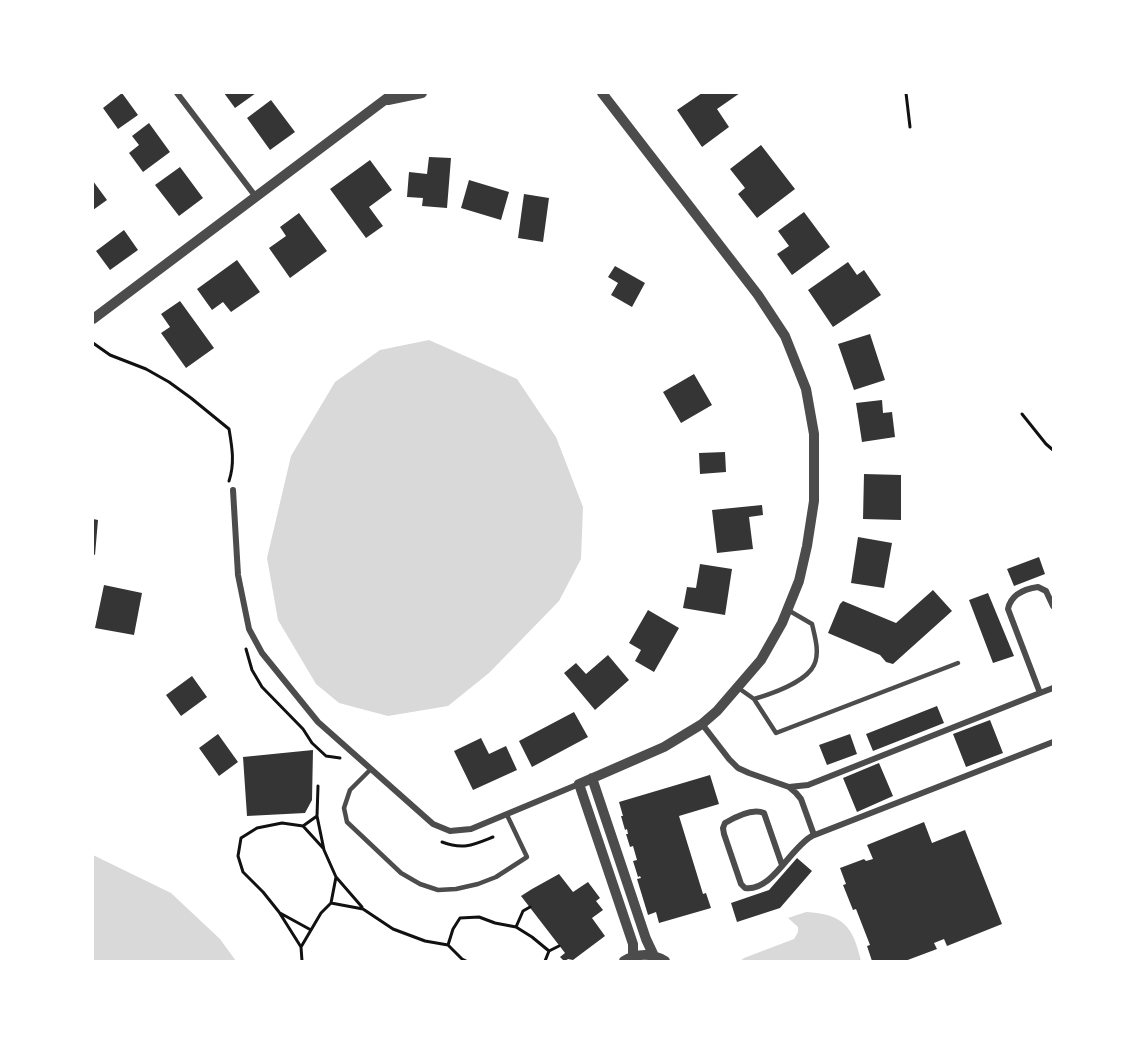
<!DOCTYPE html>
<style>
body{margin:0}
#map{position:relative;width:1146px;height:1054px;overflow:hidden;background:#fff;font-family:Georgia,serif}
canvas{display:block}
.frame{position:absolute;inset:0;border:94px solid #fff;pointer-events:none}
</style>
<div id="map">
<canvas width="1146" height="1054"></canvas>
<div class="frame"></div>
</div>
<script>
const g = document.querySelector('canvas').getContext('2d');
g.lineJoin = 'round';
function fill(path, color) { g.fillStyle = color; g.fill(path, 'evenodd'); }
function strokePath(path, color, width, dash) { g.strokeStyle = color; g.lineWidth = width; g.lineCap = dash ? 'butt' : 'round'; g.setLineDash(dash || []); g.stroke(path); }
const water = new Path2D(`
 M 429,340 L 517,379 L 556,437 L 583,507 L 581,559 L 559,601 L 489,673 L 448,706 L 388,716 L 339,703 L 316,684 L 278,620 L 267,558 L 291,456 L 335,382 L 380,350 Z
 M 93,855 L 171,893 L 220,939 L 236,961 L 93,961 Z
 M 806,912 C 843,914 853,926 861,961 L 740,961 L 744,958 L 794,939 L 798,932 L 798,927 L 788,918 Z`);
const building = new Path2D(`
 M 122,93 L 138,115 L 118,129 L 103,108 Z
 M 224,93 L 256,93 L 235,108 Z
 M 702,93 L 740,93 L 717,109 L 729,127 L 702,147 L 677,110 Z
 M 271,100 L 295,132 L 270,150 L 247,118 Z
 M 149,123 L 170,152 L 143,172 L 129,153 L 139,145 L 132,136 Z
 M 761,145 L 795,189 L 757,218 L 738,194 L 745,188 L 730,169 Z
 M 429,157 L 451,158 L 447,208 L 422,206 L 423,198 L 407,197 L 409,172 L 427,174 Z
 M 370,160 L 392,190 L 369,207 L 383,226 L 366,238 L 330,189 Z
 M 180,167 L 203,198 L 179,216 L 155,185 Z
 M 469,180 L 509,192 L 501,220 L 461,208 Z
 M 93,181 L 107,200 L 93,210 Z
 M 524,194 L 549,198 L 543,242 L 518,238 Z
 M 804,212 L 830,247 L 792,275 L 777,254 L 789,246 L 778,231 Z
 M 299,213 L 327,251 L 290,278 L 269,248 L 286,236 L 280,227 Z
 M 124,230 L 138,250 L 110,270 L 96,251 Z
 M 237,260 L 260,292 L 231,312 L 223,302 L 212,310 L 197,289 Z
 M 848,262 L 857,275 L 864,270 L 881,295 L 833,327 L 808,290 Z
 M 615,266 L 645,283 L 632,307 L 611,295 L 618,283 L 608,277 Z
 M 180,301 L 214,348 L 186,368 L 161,333 L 170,327 L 161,314 Z
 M 870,334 L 885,380 L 854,390 L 838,344 Z
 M 694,374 L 712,405 L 681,423 L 663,392 Z
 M 882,400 L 883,413 L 892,412 L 895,437 L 862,442 L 856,403 Z
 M 725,452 L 726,472 L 700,474 L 699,453 Z
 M 864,474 L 901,475 L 901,520 L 863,519 Z
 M 762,505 L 763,515 L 749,517 L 753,549 L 717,553 L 712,510 Z
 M 93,519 L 98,520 L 95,555 L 93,554 Z
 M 858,537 L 892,543 L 884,588 L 851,583 Z
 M 1039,557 L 1045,574 L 1014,586 L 1007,569 Z
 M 700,564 L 732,569 L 725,615 L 683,608 L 687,587 L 696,588 Z
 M 104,585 L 142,593 L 134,635 L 95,628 Z
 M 933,590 L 952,611 L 893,664 L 886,662 L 880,655 L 828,633 L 840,604 L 843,601 L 896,623 Z
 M 988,593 L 1014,656 L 993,663 L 969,600 Z
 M 648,610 L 679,628 L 654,672 L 635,661 L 641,650 L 629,643 Z
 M 608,655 L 629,680 L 595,710 L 564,673 L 576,663 L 586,674 Z
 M 192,676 L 207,697 L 181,716 L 166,695 Z
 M 937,706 L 944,723 L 873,751 L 866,734 Z
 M 574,712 L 588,737 L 532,767 L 519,741 Z
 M 990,720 L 1003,753 L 966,767 L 953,734 Z
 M 218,734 L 238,762 L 219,776 L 199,748 Z
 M 850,734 L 857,754 L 827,765 L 819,745 Z
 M 481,738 L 489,754 L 506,746 L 517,770 L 473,790 L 454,751 Z
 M 313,750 L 312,800 L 305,813 L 247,816 L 243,757 Z
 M 879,763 L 893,796 L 857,812 L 843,778 Z
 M 710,775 L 719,804 L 679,816 L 703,894 L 706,893 L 711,908 L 659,923 L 656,912 L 648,915 L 637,879 L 641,878 L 640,876 L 638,877 L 633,861 L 637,860 L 633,846 L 630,847 L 626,834 L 628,834 L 627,829 L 625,830 L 621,816 L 623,816 L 619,802 Z
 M 924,822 L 932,843 L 965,830 L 1002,924 L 947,946 L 944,939 L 934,943 L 937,949 L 905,961 L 872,961 L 867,946 L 870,945 L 856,909 L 853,910 L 843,885 L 846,884 L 840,868 L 864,859 L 866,861 L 873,859 L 867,845 Z
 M 797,858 L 812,871 L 780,908 L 737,922 L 731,903 L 769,890 Z
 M 559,874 L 573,892 L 588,882 L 600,898 L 596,901 L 603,910 L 592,918 L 605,936 L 573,960 L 568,959 L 565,961 L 564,961 L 560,957 L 565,953 L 521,896 L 532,889 Z`);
const path = new Path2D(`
 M 906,93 L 910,127
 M 93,343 L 110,355 L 146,369 L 169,382 L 191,398 L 229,429 C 232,447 235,463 229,481
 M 1022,414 L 1046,444 L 1053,450
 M 246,649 L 252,670 L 262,687 L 303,729 L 312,743 L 326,756 L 340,758
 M 318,786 L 317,816 L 324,850 L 336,877 L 362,907
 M 317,816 L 303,826 L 323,848
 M 442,842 C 463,850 473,845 493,837
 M 331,903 L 336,877
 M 280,913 L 311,930
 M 516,927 L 532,937 L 549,951 L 545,961
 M 448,945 L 462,959 L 466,961
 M 301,947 L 279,912 L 263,892 L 243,872 L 238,856 L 241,838 L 257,828 L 282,823 L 303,826
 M 549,951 L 559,946
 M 302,961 L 301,947 L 321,913 L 331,903 L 363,909 L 393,929 L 425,941 L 448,945 L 453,929 L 460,918 L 479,917 L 495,923 L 516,927 L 523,911 L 530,907`);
const service = new Path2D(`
 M 737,687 L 754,699 L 776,733 L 958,663
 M 754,699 C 771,694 806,682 814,665 C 820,653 815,637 812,624 L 788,610
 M 371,769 L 350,790 L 344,808 L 347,822 L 401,873 L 420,884 L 438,890 L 456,889 L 478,884 L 496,877 L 527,857 L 507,815`);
const minor = new Path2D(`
 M 177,93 L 256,197
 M 233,490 L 238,575 L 249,629 L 262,653 L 318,722 L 433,824 L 450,831 L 471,829 L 579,784
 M 1053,606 L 1046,591 L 1038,587 C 1024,589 1011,594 1008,609 L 1040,693 L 1053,688
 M 702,724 L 729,759 L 738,768 L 749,773 L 789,787 L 796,793 L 801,799 L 814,835
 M 789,787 L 808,785 L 1040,693
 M 782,865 L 764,813 C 753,808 735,817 725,823 L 723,828 L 724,834 L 741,884 L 745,888 C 772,892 790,848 812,836 L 1053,742`);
const tertiary = new Path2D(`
 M 602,93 L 758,295 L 785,336 L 806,389 L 814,434 L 814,501 L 807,546 L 799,581 L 782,623 L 761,660 L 717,711 L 702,724 L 664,747 L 579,784 L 633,944 L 633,956
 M 388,100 L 422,93
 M 93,319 L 394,93
 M 592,778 L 646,939 L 654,956
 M 624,961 C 637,953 652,953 665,961`);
fill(water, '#d9d9d9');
fill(building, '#353535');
strokePath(path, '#111', 3);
strokePath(service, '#4c4c4c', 4.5);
strokePath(minor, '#4c4c4c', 6);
strokePath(tertiary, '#4c4c4c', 10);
</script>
